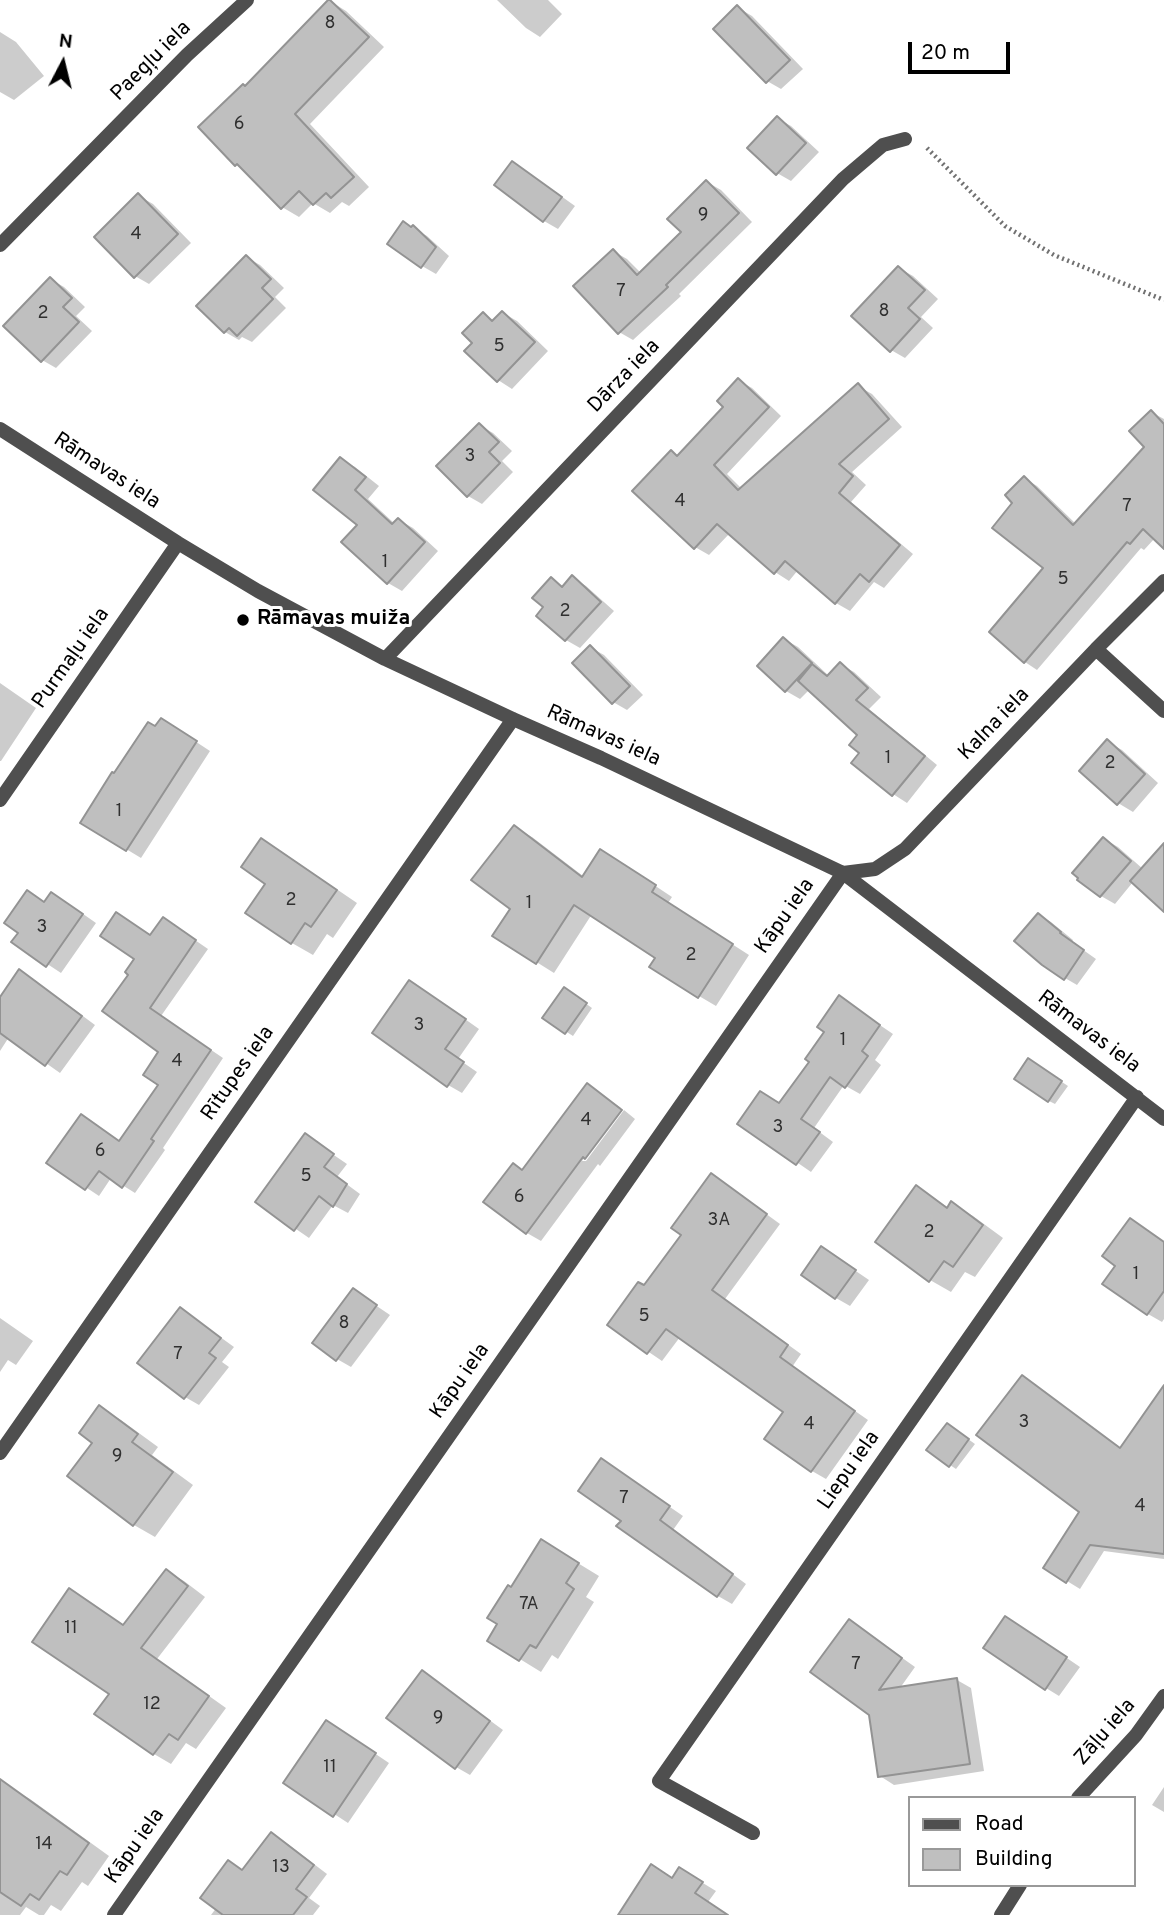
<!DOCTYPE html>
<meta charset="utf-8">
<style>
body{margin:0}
#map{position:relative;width:1164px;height:1915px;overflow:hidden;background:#fff;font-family:Overpass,sans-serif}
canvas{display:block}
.legend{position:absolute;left:908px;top:1796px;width:228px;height:91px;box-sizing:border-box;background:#fff;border:2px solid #999;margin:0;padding:9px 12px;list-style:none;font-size:21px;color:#000}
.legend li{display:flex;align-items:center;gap:14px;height:35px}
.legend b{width:35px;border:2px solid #999}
.north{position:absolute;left:28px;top:28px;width:70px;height:70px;-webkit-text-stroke:5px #fff;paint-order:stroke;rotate:7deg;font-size:19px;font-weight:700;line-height:28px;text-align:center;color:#000}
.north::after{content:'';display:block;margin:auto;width:24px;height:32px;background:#000;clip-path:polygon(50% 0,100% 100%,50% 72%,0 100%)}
.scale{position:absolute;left:908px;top:42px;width:102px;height:32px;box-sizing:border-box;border:4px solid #000;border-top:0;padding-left:9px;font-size:21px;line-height:24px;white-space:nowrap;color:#000;-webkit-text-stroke:5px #fff;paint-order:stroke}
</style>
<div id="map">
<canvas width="1164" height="1915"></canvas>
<ul class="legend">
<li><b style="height:9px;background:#4f4f4f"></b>Road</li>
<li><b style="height:19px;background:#bfbfbf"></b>Building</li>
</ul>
<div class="north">N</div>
<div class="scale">20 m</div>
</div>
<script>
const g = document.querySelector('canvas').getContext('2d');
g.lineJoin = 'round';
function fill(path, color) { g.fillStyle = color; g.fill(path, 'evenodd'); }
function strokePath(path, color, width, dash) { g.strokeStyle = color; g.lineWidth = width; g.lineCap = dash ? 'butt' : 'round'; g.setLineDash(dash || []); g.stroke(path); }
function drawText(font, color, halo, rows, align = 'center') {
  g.font = font + ' Overpass,sans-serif'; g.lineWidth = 6; g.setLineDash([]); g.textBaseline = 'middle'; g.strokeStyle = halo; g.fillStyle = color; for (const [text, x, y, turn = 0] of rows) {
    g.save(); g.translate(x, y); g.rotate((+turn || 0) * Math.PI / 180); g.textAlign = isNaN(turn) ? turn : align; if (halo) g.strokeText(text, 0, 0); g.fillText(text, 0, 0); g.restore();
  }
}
const shadow = new Path2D(`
 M 497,0 L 548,0 L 562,14 L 540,37 L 526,28 Z
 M 330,1 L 346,11 L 384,47 L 310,124 L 369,187 L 349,206 L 342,202 L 330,213 L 313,203 L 299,217 L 282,207 L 246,170 L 236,165 L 246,87 Z
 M 737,7 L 752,16 L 803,69 L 781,89 L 767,81 Z
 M 0,32 L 16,42 L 44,76 L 14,100 L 0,92 Z
 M 777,118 L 791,126 L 819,152 L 791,181 L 777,173 Z
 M 513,163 L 526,171 L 575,206 L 558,229 L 544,221 L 496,185 Z
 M 707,182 L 721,190 L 752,222 L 679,294 L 681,296 L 633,340 L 619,332 L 613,251 L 627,259 L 641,273 L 683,232 Z
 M 139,196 L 153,204 L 191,243 L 149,284 L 135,276 Z
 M 413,228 L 427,236 L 449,256 L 436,274 L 422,266 Z
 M 246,257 L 260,265 L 284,288 L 275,297 L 286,308 L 252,342 L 242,337 L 239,340 L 225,332 Z
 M 899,268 L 913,276 L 938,299 L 921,317 L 933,328 L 905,358 L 891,350 Z
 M 50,279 L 64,287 L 85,307 L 76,316 L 92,331 L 56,368 L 42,360 Z
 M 503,313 L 517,321 L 548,351 L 512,389 L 498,380 L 474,343 L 483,314 L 495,321 Z
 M 738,380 L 752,388 L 781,416 L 727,474 L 742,489 L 858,386 L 872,394 L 902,427 L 852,472 L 866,485 L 851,502 L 913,554 L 884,588 L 874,582 L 850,611 L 836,603 L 798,570 L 789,581 L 775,572 L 730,533 L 709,555 L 695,547 L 671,452 L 679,457 L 726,407 Z
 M 1151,412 L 1164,419 L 1164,544 L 1155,538 L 1144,550 L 1141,548 L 1037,670 L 1025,662 L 1046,568 L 1015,503 L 1024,478 L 1037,486 L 1076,524 L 1147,447 Z
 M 479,425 L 493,433 L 512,451 L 502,461 L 513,472 L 482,504 L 468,496 L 438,466 Z
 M 341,459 L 355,467 L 379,486 L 368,499 L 395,524 L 399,520 L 413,528 L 438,551 L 402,591 L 388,583 L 360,525 Z
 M 572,577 L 586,586 L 614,611 L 580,648 L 566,640 L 545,607 L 552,580 L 564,587 Z
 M 784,639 L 798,647 L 829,676 L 840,664 L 854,672 L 881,697 L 869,709 L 937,765 L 907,803 L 893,794 L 861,752 L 860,735 L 810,689 L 800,699 L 786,691 L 759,666 Z
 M 590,647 L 604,655 L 643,695 L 627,710 L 613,702 Z
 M 0,683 L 36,708 L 1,761 L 0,761 Z
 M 156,728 L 175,728 L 210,751 L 141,858 L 83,823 Z
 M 1108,742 L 1122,750 L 1158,783 L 1133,812 L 1118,803 L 1082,770 Z
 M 514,827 L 532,837 L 583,876 L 618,861 L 672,897 L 668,903 L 749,955 L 716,1006 L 699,996 L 658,957 L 592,914 L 554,973 L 495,936 L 512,909 Z
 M 1104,839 L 1118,847 L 1143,869 L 1164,846 L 1164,909 L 1133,882 L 1115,904 L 1101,896 Z
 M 261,840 L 282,852 L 357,903 L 333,938 L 327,934 L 313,955 L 292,943 L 248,912 L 267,883 Z
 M 66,902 L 96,923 L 61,973 L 14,942 L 45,903 Z
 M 1039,915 L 1051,922 L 1073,940 L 1072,942 L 1096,959 L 1077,985 L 1065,978 Z
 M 176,927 L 208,949 L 161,1016 L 223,1058 L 163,1148 L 165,1150 L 135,1193 L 111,1178 L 99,1196 L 48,1162 L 94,1123 L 120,1142 L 160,1084 L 160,1052 L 131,974 L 136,959 L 152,937 Z
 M 20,971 L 33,979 L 95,1025 L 60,1073 L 9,1037 L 0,1051 L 0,1000 Z
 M 424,990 L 479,1029 L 458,1059 L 477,1072 L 462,1093 L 448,1085 Z
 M 571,993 L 592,1008 L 573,1036 L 545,1018 Z
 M 840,998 L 893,1034 L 875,1060 L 881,1065 L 860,1094 L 844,1085 L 814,1128 L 833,1142 L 811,1172 L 740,1123 L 780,1105 L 811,1061 L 827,1031 Z
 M 1035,1064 L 1068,1086 L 1055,1104 L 1049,1101 Z
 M 588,1085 L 621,1108 L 582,1161 L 586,1161 L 624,1110 L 635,1119 L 600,1166 L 598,1164 L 541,1241 L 527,1233 L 523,1171 Z
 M 306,1136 L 347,1164 L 337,1177 L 360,1194 L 348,1213 L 333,1205 L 309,1238 L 257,1202 Z
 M 725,1184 L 780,1224 L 725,1299 L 801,1354 L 792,1367 L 868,1420 L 826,1479 L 812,1471 L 785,1412 L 680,1337 L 662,1361 L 609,1325 L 644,1287 Z
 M 916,1187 L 949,1208 L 952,1204 L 973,1216 L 1003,1238 L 975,1277 L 965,1272 L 951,1292 L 930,1280 Z
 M 1164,1242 L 1164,1319 L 1162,1322 L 1148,1314 Z
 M 822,1248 L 869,1280 L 850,1306 L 836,1298 Z
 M 353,1290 L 390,1315 L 351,1367 L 337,1359 Z
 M 180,1310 L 194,1318 L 234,1347 L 222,1362 L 229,1367 L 199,1405 L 185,1397 Z
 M 0,1318 L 33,1341 L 16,1365 L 8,1360 L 0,1372 Z
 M 1022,1377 L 1035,1385 L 1122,1449 L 1164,1429 L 1164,1559 L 1104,1551 L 1080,1589 L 1067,1581 L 1082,1511 Z
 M 100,1408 L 121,1420 L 158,1447 L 152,1455 L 193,1485 L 155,1537 L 134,1525 L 69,1476 L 94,1442 Z
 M 954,1429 L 975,1444 L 956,1469 L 950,1465 Z
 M 602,1460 L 683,1516 L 673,1530 L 746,1584 L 732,1604 L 718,1596 L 623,1520 Z
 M 563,1554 L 599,1576 L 586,1597 L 594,1602 L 558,1659 L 552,1655 L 541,1672 L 489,1640 L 499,1624 L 512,1590 Z
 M 166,1571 L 184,1581 L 205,1597 L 157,1659 L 226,1708 L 196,1749 L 186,1743 L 171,1764 L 154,1754 L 111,1693 L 124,1626 Z
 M 1020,1626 L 1080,1667 L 1059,1696 L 1046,1688 Z
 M 863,1630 L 915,1667 L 900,1688 L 957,1680 L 971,1688 L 984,1771 L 894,1785 L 880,1776 Z
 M 422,1672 L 436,1681 L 503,1730 L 470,1775 L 456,1767 Z
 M 340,1730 L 389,1763 L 348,1823 L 285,1782 Z
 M 9,1787 L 30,1799 L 109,1856 L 88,1886 L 82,1882 L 61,1911 L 51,1905 L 44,1915 L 39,1915 L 26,1907 L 20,1915 L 0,1915 L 0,1799 Z
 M 1164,1787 L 1164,1812 L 1152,1805 Z
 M 271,1834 L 285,1842 L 327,1874 L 309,1898 L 320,1906 L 313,1915 L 211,1915 Z
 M 693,1877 L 716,1891 L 708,1902 L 723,1915 L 626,1915 L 673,1879 Z`);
const building = new Path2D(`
 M 328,0 L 330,0 L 369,37 L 295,114 L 354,177 L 331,198 L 326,193 L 313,205 L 299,191 L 281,209 L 237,164 L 235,166 L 198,127 L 243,84 L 245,86 Z
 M 737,5 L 790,60 L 766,83 L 713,29 Z
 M 777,116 L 806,143 L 776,175 L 747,148 Z
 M 512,161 L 562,197 L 543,222 L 494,185 Z
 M 706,180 L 739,213 L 666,285 L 668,287 L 618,334 L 573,286 L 613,249 L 637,275 L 681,232 L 667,219 Z
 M 138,193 L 178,234 L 134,278 L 94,237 Z
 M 403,221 L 411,227 L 413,225 L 436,247 L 421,268 L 387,244 Z
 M 246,255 L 271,279 L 262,288 L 273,299 L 237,336 L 229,328 L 224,333 L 196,306 Z
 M 898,266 L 925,290 L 908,308 L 920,319 L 890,352 L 851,316 Z
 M 50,277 L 72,298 L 63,307 L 79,322 L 41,362 L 3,326 Z
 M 502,311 L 535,342 L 497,382 L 464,351 L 472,343 L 462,333 L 483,312 L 492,321 Z
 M 738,378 L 769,407 L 714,465 L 738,490 L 858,383 L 889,419 L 839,464 L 853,476 L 839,493 L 900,545 L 869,582 L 860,574 L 835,604 L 785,561 L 774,574 L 717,524 L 694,549 L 632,491 L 671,450 L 677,456 L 723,407 L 717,401 Z
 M 1151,410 L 1164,424 L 1164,549 L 1143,529 L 1130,544 L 1127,542 L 1024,663 L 989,632 L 1043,568 L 992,528 L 1012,503 L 1005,495 L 1024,476 L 1073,525 L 1144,447 L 1129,431 Z
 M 479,423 L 499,442 L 489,452 L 500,463 L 467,497 L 436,466 Z
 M 340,457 L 366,477 L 355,490 L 392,524 L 398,518 L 425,542 L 387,584 L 341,542 L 357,525 L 313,490 Z
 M 572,575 L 601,602 L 565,641 L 536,616 L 543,607 L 532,598 L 551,577 L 562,587 Z
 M 783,637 L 812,663 L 785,692 L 757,666 Z
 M 590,645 L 630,686 L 612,704 L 572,663 Z
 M 840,662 L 868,688 L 856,700 L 925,756 L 892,796 L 851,763 L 859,753 L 849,745 L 857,735 L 798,681 L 812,664 L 827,676 Z
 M 161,718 L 197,741 L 126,851 L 80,823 L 112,772 L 114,773 L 148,722 L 155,726 Z
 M 1107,739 L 1145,774 L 1117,805 L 1079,771 Z
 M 514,825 L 582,877 L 600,849 L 656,885 L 652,892 L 733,944 L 698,998 L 649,967 L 655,958 L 574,905 L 536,964 L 492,936 L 510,909 L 471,880 Z
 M 1103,837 L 1131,861 L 1100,897 L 1077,880 L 1078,878 L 1072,873 Z
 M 261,838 L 337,890 L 311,927 L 305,923 L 291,944 L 245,913 L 265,884 L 241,867 Z
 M 1164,843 L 1164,912 L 1130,881 Z
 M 27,890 L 44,902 L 51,892 L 83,914 L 46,967 L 11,942 L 18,933 L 4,923 Z
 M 116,912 L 150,935 L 163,917 L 196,940 L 150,1008 L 211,1050 L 151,1139 L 154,1141 L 122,1188 L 99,1171 L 85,1190 L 46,1163 L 81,1114 L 119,1141 L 158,1085 L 143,1075 L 158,1052 L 102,1011 L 128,975 L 125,972 L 134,959 L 100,936 Z
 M 1038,913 L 1061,932 L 1060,933 L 1084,950 L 1064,980 L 1042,965 L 1014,941 Z
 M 19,969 L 82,1016 L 45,1066 L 0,1033 L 0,997 Z
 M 409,980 L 466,1019 L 445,1049 L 464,1062 L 447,1087 L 372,1033 Z
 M 564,987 L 587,1003 L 565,1034 L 542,1018 Z
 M 839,995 L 880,1025 L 862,1051 L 868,1056 L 845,1088 L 830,1077 L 801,1119 L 820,1132 L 796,1165 L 737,1124 L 760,1091 L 779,1103 L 809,1062 L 805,1059 L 824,1032 L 817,1027 Z
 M 1028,1058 L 1062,1081 L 1048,1102 L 1014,1079 Z
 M 587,1083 L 622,1110 L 585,1159 L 583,1157 L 526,1234 L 483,1202 L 513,1163 L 522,1170 Z
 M 305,1133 L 334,1154 L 324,1167 L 347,1184 L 333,1207 L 319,1196 L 294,1231 L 255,1202 Z
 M 711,1173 L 767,1214 L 712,1290 L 788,1345 L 780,1357 L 855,1411 L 811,1472 L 764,1439 L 783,1412 L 666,1329 L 647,1354 L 607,1325 L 638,1282 L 644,1285 L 681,1235 L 671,1228 Z
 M 916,1185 L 947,1208 L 951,1201 L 983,1225 L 953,1267 L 944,1261 L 929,1282 L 875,1242 Z
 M 1130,1218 L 1164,1242 L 1164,1291 L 1147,1315 L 1102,1284 L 1115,1266 L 1102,1256 Z
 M 821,1246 L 856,1270 L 835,1299 L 801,1275 Z
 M 353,1288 L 377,1305 L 336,1361 L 312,1343 Z
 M 180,1307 L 221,1338 L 209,1353 L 216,1358 L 184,1399 L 137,1363 Z
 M 1022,1375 L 1120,1448 L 1164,1385 L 1164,1554 L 1090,1545 L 1066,1583 L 1043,1568 L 1079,1512 L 976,1435 Z
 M 99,1405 L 138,1434 L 132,1442 L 173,1472 L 133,1526 L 67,1476 L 92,1443 L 79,1433 Z
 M 947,1423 L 969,1439 L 949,1467 L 926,1450 Z
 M 601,1458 L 670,1506 L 660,1520 L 733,1574 L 717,1597 L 616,1526 L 621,1521 L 578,1491 Z
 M 541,1539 L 579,1563 L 566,1583 L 574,1589 L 536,1648 L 530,1645 L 519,1661 L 487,1641 L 497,1624 L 487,1618 L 508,1585 L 511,1587 Z
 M 166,1569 L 188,1586 L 141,1648 L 209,1696 L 178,1740 L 169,1734 L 153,1755 L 94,1714 L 109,1694 L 32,1642 L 69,1588 L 123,1625 Z
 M 1005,1616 L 1067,1657 L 1045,1690 L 983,1648 Z
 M 849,1619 L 902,1658 L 879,1690 L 957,1678 L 970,1764 L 878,1777 L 869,1715 L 810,1672 Z
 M 422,1670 L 490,1721 L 455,1769 L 386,1718 Z
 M 326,1720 L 376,1753 L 333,1817 L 283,1783 Z
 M 0,1779 L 89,1843 L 67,1875 L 60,1871 L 39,1900 L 30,1894 L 21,1906 L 0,1892 Z
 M 271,1832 L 314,1865 L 296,1889 L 307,1897 L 293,1915 L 223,1915 L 200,1898 L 228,1860 L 242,1870 Z
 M 651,1864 L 672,1878 L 679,1867 L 703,1882 L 695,1893 L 728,1915 L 618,1915 Z`);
const path = new Path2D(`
 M 927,148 L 1005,226 L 1054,255 L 1164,300`);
const minor = new Path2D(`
 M 0,245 L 187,55 L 247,0
 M 0,429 L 178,543 L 258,591 L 385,659 L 513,719 L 601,758 L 843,873 L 1164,1119
 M 1096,649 L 1164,711
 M 385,659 L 843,179 L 883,145 L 905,139
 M 0,800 L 178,543
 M 843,873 L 875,869 L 905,849 L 1096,649 L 1164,581
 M 0,1453 L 513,719
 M 1078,1798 L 1136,1735 L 1164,1696
 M 753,1833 L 659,1781 L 1137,1097
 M 114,1915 L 843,873
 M 1001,1915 L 1020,1885`);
const markers = [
 [243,620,7,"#000"]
];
const numberNames = [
 ["8",330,24],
 ["6",239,125],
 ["9",703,216],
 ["4",136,235],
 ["7",621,292],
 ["8",884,312],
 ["2",43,314],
 ["5",499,347],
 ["3",470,457],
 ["4",680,502],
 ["7",1127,507],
 ["1",385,563],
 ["5",1063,580],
 ["2",565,612],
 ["1",888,759],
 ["2",1110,764],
 ["1",119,812],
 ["2",291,901],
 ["1",529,904],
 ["3",42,928],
 ["2",691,956],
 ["3",419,1026],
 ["1",843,1041],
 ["4",177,1062],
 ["4",586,1121],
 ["3",778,1128],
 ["6",100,1152],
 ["5",306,1177],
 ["6",519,1198],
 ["3A",719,1221],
 ["2",929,1233],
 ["1",1136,1275],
 ["5",644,1317],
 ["8",344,1324],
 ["7",178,1355],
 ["3",1024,1423],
 ["4",809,1425],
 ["9",117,1457],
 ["7",624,1499],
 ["4",1140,1507],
 ["7A",529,1605],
 ["11",71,1629],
 ["7",856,1665],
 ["12",152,1705],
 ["9",438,1719],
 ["11",330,1768],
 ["14",44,1845],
 ["13",281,1868]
];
const streetNames = [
 ["Paegļu iela",152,62,-45],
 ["Dārza iela",625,377,-46],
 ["Rāmavas iela",106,472,33],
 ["Purmaļu iela",72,659,-55],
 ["Kalna iela",995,725,-46],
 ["Rāmavas iela",603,737,24],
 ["Kāpu iela",786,917,-55],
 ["Rāmavas iela",1088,1033,37],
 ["Rītupes iela",239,1074,-55],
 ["Kāpu iela",461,1382,-55],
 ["Liepu iela",850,1471,-55],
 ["Zāļu iela",1106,1733,-49],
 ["Kāpu iela",136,1847,-55]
];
const poiNames = [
 ["Rāmavas muiža",257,620]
];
fill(shadow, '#0003');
fill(building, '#bfbfbf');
strokePath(building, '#939393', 2);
strokePath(path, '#717171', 4.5, [2, 3.5]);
strokePath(minor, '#4f4f4f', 14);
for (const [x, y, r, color] of markers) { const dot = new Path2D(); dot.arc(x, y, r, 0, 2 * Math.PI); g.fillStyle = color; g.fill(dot); strokePath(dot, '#fff', 2.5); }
drawText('18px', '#303030', null, numberNames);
drawText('21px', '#000', '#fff', streetNames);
drawText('bold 21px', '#000', '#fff', poiNames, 'left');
</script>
